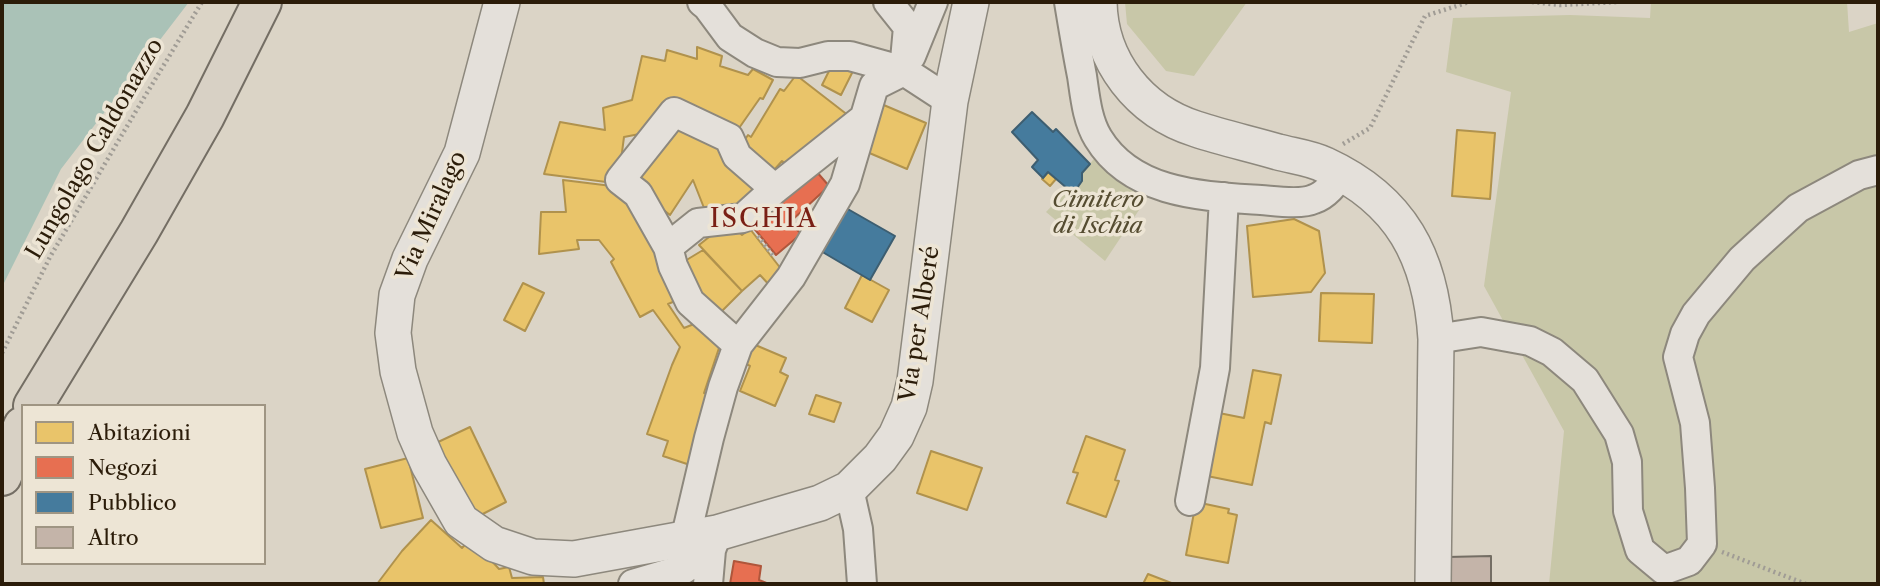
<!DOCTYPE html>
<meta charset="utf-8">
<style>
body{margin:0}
#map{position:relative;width:1880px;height:586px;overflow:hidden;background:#dbd4c6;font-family:"Libre Caslon Text",serif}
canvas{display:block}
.frame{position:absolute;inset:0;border:4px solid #2b1c09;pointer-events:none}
.legend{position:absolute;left:21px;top:404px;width:245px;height:161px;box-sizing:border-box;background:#ede5d5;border:2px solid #9f9583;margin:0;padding:9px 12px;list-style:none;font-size:21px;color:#2b1c09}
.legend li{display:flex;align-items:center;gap:14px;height:35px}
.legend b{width:35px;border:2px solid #9f9583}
</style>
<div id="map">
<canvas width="1880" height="586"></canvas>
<div class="frame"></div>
<ul class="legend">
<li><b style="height:19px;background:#e9c46a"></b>Abitazioni</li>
<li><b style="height:19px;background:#e76f51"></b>Negozi</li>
<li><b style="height:19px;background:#457b9d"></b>Pubblico</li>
<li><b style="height:19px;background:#c4b4a9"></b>Altro</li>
</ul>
</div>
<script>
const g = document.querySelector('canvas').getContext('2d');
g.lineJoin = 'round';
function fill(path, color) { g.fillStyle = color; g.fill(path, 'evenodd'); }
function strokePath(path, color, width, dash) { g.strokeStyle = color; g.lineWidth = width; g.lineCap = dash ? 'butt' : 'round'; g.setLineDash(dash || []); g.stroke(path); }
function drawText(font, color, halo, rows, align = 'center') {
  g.font = font + ' "Libre Caslon Text",serif'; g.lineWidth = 7; g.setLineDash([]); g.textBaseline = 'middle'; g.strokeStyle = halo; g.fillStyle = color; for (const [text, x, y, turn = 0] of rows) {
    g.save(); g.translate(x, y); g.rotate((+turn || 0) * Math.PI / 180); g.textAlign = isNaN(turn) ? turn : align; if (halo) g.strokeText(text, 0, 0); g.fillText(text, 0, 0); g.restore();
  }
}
const green = new Path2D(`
 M 1125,2 L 1247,2 L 1194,76 L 1166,71 L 1127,24 Z
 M 1651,2 L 1847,2 L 1849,32 L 1878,23 L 1878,584 L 1549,584 L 1564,431 L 1484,286 L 1511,92 L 1446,72 L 1453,18 L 1570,15 L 1650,18 Z
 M 1098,154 L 1149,195 L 1105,261 L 1046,212 L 1068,189 L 1077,188 L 1082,181 L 1082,173 Z`);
const water = new Path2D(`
 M 2,2 L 189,2 L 61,169 L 2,287 Z`);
const homes = new Path2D(`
 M 697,47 L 722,56 L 720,66 L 748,75 L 753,69 L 773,80 L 763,99 L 760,98 L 737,131 L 653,118 L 655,131 L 624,137 L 621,160 L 614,183 L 544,174 L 560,122 L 605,130 L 603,108 L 632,100 L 642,56 L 665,61 L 667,50 L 697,59 Z
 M 834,61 L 853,71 L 841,95 L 822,85 Z
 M 796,75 L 849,116 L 790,167 L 782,161 L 767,178 L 736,153 L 748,135 L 751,137 L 780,89 L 784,91 Z
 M 879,103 L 926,123 L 907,169 L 860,149 Z
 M 675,115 L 755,175 L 764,197 L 708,218 L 693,180 L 670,215 L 624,179 Z
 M 1457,130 L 1495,133 L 1490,199 L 1452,196 Z
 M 1048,172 L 1056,179 L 1050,186 L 1042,179 Z
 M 563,180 L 628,188 L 680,299 L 668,304 L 684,328 L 704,320 L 721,342 L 704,393 L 714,396 L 690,465 L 663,456 L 668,441 L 647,434 L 672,365 L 680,347 L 653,310 L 640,317 L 611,262 L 614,259 L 599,240 L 577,240 L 579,249 L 539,254 L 541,212 L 566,212 Z
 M 1294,219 L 1319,231 L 1325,273 L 1311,292 L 1253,297 L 1247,226 Z
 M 728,222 L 742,235 L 750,229 L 785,274 L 773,289 L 760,275 L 742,291 L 699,245 Z
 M 703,250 L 742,291 L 713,320 L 675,267 Z
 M 862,275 L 889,290 L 872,322 L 845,308 Z
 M 523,283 L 544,293 L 525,331 L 504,320 Z
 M 1321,293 L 1374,294 L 1372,343 L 1319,341 Z
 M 753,344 L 786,358 L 780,372 L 788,376 L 775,406 L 740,391 L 750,366 L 744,363 Z
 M 1253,370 L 1281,375 L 1271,424 L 1265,422 L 1252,485 L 1207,476 L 1219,413 L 1244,418 Z
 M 816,395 L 841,403 L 834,422 L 809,414 Z
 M 470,427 L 506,502 L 473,519 L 436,443 Z
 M 1086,436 L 1125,450 L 1115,480 L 1119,481 L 1106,517 L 1067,503 L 1078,473 L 1073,472 Z
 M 931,451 L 982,468 L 967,510 L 917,493 Z
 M 408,458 L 423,518 L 381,528 L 365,469 Z
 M 1196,502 L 1229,509 L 1228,513 L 1237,515 L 1228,563 L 1186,555 Z
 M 431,520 L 462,548 L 471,538 L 499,569 L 509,567 L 512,578 L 543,577 L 544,584 L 377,584 L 402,551 Z
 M 1148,574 L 1174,584 L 1143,584 Z`);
const shops = new Path2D(`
 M 810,164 L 829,186 L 790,222 L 801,234 L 776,255 L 748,221 Z
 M 734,561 L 761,566 L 759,580 L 769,584 L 730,584 Z`);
const public = new Path2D(`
 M 1032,112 L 1053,132 L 1056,129 L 1090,164 L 1082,173 L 1082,181 L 1077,188 L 1068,189 L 1048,172 L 1043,178 L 1032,167 L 1038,160 L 1012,132 Z
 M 839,204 L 895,236 L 870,280 L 814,247 Z`);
const building = new Path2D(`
 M 1491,556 L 1491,584 L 1447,584 L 1447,557 Z`);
const path = new Path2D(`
 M 1532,2 L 1560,5 L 1618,2
 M 1343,144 L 1370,128 L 1425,16 L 1469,2
 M 758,236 L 774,257
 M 2,353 L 50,257 L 136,111 L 202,2
 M 1722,552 L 1806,584`);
const minor = new Path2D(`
 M 702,2 L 707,6 L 730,37 L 755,53 L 777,62 L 800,63 L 828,56 L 850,56 L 904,71
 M 888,2 L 908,27 L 904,71
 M 1069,2 C 1073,26 1077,51 1082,76 C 1085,96 1087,120 1098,138 C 1132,194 1202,196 1261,200 C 1275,201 1301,205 1314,199 C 1326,195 1334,184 1341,174
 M 911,56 L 933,2
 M 668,247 L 698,223 L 743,218 L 775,189 L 863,119
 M 1436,339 L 1481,332 L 1530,341 L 1552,352 L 1585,380 L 1619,434 L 1627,462 L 1628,511 L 1640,550 L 1664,570 L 1689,561 L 1702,544 L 1700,488 L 1695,423 L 1678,357 L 1685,334 L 1696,314 L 1742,259 L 1798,208 L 1859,175 L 1878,170
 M 738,345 L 690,302 L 673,266 L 668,247 L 638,194 L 620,180 L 674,112 L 729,138 L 737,156 L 775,189
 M 849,489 L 858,529 L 862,584
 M 1190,501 L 1215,368 L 1224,197
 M 685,540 L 709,438 L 723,387 L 738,345 L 791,277 L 845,184 L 874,86 L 904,71 L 950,101
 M 633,584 L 684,569 L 711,550
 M 708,584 L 711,550 L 715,539`);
const tertiary = new Path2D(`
 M 502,2 L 462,153 L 410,259 L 397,295 L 393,333 L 398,371 L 415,433 L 429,465 L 461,521 L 494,544 L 533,557 L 574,559 L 717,533 L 820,503 L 849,489 L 880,458 L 896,436 L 909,407 L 915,381 L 950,101 L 971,2
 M 1099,2 C 1100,61 1139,111 1196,129 C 1223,138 1251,144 1278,152 C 1293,156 1311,158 1325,165 C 1401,200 1431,257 1436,339 L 1433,584`);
const primary = new Path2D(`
 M 33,406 L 139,232 L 205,116 L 262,2
 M 2,476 L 23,426`);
const streetNames = [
 ["Lungolago Caldonazzo",95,149,-60],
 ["Via Miralago",432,216,-66],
 ["Via per Alberé",920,324,-81]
];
const parkNames = [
 ["Cimitero",1098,200],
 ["di Ischia",1098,226]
];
const quarterNames = [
 ["ISCHIA",764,219]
];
fill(green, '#c8c7a8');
fill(water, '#aac2b7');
fill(homes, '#e9c46a');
strokePath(homes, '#b0924d', 2);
fill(shops, '#e76f51');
strokePath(shops, '#af563b', 2);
fill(public, '#457b9d');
strokePath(public, '#3d5e71', 2);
fill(building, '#c4b4a9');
strokePath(building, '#746e64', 2);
strokePath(minor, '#8d887d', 32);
strokePath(tertiary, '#8d887d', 38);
strokePath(primary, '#746e64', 42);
strokePath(path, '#a09c95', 4.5, [2, 3.5]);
strokePath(minor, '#e4e0da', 28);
strokePath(tertiary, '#e4e0da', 35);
strokePath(primary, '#d8d1c5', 38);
drawText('23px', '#2b1c09', '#ede5d5', streetNames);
drawText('italic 23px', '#554c31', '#ede5d5', parkNames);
g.letterSpacing = '2px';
drawText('26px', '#7a1f14', '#ede5d5', quarterNames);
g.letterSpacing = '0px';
</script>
